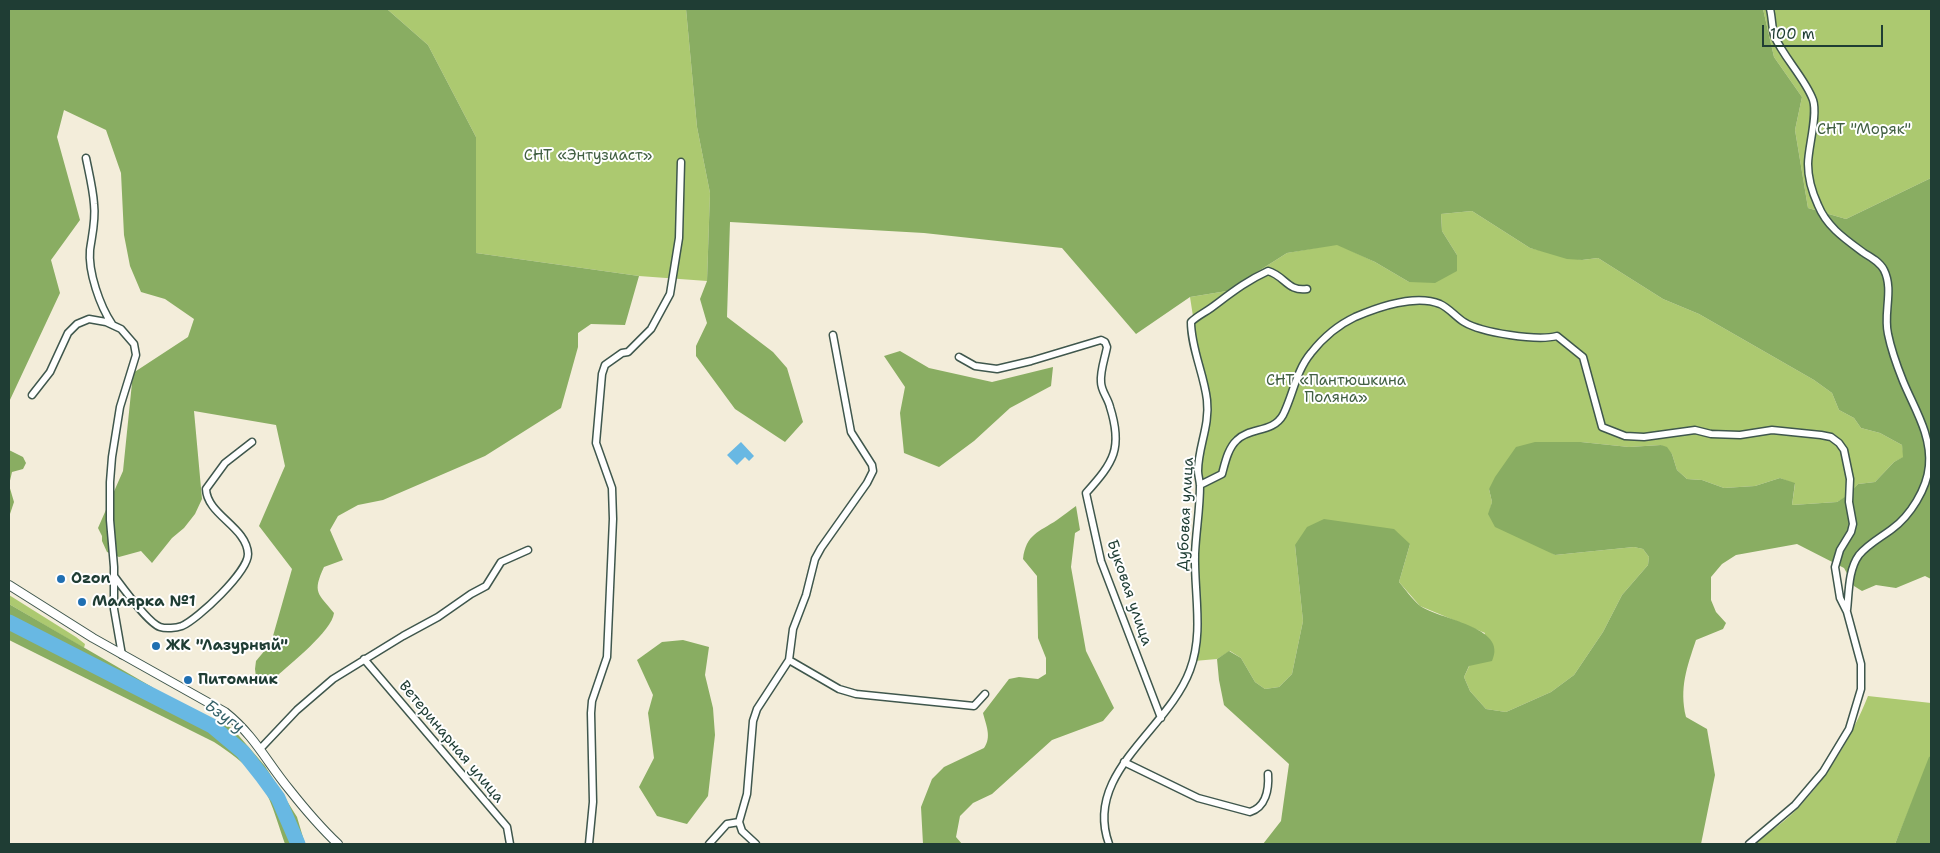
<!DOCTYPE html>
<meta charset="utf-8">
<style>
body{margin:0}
#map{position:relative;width:1940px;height:853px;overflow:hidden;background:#f3edda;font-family:"Shantell Sans",sans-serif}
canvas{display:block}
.frame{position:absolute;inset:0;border:10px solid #1f3d34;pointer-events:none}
.scale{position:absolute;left:1762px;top:25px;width:121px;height:22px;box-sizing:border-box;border:2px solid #1f3d34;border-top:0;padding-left:6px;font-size:15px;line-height:18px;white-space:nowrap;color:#1f3d34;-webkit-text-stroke:4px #fff;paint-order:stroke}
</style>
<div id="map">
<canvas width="1940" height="853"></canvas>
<div class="frame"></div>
<div class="scale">100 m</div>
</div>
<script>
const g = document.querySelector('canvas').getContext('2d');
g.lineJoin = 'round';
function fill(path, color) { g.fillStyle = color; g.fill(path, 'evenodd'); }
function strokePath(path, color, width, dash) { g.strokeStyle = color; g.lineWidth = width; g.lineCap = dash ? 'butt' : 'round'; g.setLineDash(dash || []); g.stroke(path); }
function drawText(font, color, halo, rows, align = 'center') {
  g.font = font + ' "Shantell Sans",sans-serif'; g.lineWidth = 4; g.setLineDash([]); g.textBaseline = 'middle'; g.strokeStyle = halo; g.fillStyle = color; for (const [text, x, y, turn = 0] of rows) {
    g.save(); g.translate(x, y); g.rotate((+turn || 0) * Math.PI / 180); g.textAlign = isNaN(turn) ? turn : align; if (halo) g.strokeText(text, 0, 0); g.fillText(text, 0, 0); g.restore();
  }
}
const green = new Path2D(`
 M 387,9 L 686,9 L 697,127 L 710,193 L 707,281 L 639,276 L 476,253 L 476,137 L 428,45 Z
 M 1763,9 L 1931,9 L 1931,178 L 1846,219 L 1808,208 L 1795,130 L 1802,97 L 1774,57 Z
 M 1472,211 L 1530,248 L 1582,260 L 1598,258 L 1663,299 L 1699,314 L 1814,380 L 1832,393 L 1839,410 L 1854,418 L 1861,428 L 1880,433 L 1902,445 L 1904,457 L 1894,462 L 1875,482 L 1858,484 L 1848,496 L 1837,502 L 1792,505 L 1795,484 L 1780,478 L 1755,486 L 1724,488 L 1702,480 L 1687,479 L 1677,470 L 1672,454 L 1661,445 L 1629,447 L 1581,442 L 1489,489 L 1492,502 L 1489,514 L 1555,555 L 1634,547 L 1643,549 L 1649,557 L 1648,565 L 1622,595 L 1603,632 L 1574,675 L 1551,692 L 1506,712 L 1486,709 L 1470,691 L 1464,677 L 1485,633 L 1420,606 L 1399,582 L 1410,544 L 1295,545 L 1303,621 L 1292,674 L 1279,687 L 1265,689 L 1255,682 L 1241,658 L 1230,651 L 1217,659 L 1194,661 L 1197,466 L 1210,425 L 1190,297 L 1227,291 L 1287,253 L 1337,244 L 1375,262 L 1409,282 L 1457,255 L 1442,231 L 1441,214 Z
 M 9,595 L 76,637 L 85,644 L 84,648 L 9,604 Z
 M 1868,696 L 1931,703 L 1931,756 L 1895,844 L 1754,844 C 1769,832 1786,821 1799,807 C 1828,776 1852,736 1868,696 Z`);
const forest = new Path2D(`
 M 9,9 L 387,9 L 428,45 L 476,137 L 476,253 L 639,276 L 625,325 L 591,324 L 578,333 L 578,347 L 561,408 L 485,456 L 383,500 L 358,505 L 338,516 L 330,530 L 343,560 L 324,567 C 312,593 318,593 334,613 C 332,631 290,664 276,677 L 256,677 L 255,669 L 256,661 L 271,643 L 292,569 L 259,526 L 285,466 L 276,425 L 194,411 L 202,499 L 195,514 L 184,528 L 172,538 L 152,563 L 141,551 L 119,557 L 107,552 L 102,541 L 102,536 L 98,528 L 123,471 L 133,373 L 188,337 L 194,319 L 165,299 L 141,292 L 130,266 L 124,235 L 121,173 L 106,130 L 64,110 L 57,137 L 80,220 L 51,260 L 60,293 L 9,402 Z
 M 686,9 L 1763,9 L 1774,57 L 1802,97 L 1795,130 L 1808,208 L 1846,219 L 1931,178 L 1931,579 L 1925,576 L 1896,588 L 1876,585 L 1862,591 L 1854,586 L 1844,568 L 1797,544 L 1736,555 L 1722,564 L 1711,577 L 1711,600 L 1716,612 L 1726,623 L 1723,629 L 1696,640 C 1687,667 1679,688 1686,717 L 1707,729 L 1715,775 L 1701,844 L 1263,844 L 1281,821 L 1289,764 L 1224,705 L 1219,680 L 1217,659 L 1229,651 L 1241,658 L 1255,682 L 1265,689 L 1279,687 L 1292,674 L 1303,621 L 1295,545 L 1307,527 L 1324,519 L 1394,529 L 1410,544 L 1399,582 C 1405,589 1412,599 1419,605 C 1438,620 1509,626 1492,661 L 1469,666 L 1464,677 L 1470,691 L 1486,709 L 1506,712 L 1551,692 L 1574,675 L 1603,632 L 1622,595 L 1648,565 L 1649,557 L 1643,549 L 1634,547 L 1555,555 L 1495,527 L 1488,514 L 1492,502 L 1489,489 L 1495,477 L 1516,447 L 1535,442 L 1581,442 L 1629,447 L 1661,445 L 1667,447 L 1672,454 L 1677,470 L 1687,479 L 1702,480 L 1724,488 L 1755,486 L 1780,478 L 1795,483 L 1792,505 L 1837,502 L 1848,495 L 1858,484 L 1875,482 L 1894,462 L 1903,457 L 1902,445 L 1880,433 L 1861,428 L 1854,418 L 1839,410 L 1832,393 L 1814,380 L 1699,314 L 1663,299 L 1598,258 L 1582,260 L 1567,259 L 1530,248 L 1472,211 L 1441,214 L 1442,231 L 1457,255 L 1457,271 L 1435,283 L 1409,282 L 1375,262 L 1337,245 L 1287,253 L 1227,291 L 1190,297 L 1136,334 L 1062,248 L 924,233 L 730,222 L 727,317 L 773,352 L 787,368 L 803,422 L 785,442 L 735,409 L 696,356 L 696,346 L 707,323 L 700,299 L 707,281 L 710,193 L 697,127 Z
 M 900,351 L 929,368 L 992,382 L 1053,367 L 1051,386 L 1010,408 L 974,441 L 939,467 L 904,453 L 900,413 L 905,387 L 884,356 Z
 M 9,450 L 23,457 L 26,463 L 23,469 L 12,472 L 9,485 L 14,502 L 9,517 Z
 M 1076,506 L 1080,530 L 1075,533 L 1071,567 L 1086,651 L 1114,708 L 1103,721 L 1052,740 L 992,794 L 973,803 L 960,816 L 956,837 L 962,844 L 923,844 L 921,807 L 932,779 L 944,767 L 984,748 C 992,737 986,725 983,713 L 1009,679 L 1019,677 L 1038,679 L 1046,674 L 1046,658 L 1038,638 L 1037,576 L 1023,559 C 1026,534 1039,532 1057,520 C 1064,515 1070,510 1076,506 Z
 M 9,604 L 152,687 L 175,708 L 210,723 L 224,724 L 233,729 L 265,766 L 297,817 L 305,844 L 285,844 C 277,822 271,795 256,777 C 245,763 229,752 214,742 L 9,640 Z
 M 683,640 L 709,647 L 705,675 L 713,708 L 715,735 L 708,796 L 687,824 L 657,816 L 639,787 L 654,758 L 648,713 L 653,695 L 637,660 L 662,642 Z
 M 1931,756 L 1931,844 L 1895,844 L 1929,757 Z`);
const water = new Path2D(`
 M 741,442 L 754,456 L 749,461 L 745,457 L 737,465 L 727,455 Z`);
const river = new Path2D(`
 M 9,622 L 212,726 L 243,752 L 262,776 L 278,798 L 298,844`);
const minor = new Path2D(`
 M 1770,9 C 1772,17 1772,27 1774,35 C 1783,57 1805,78 1813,100 C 1818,115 1808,148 1808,164 C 1808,178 1812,192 1818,205 C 1827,227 1845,239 1864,253 C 1871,257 1880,262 1884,270 C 1894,290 1883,313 1888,334 C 1891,349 1897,366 1903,381 C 1914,408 1932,435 1929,466 C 1927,489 1910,516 1892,529 C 1880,538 1868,544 1859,555 C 1848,570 1849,593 1847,610
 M 86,158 C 89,173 93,189 94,204 C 96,220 92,235 90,250 C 88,272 100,306 112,324
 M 959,357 L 975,366 L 997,369 L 1031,361 L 1101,340 L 1105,342 L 1107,347 C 1105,358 1100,371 1101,382 C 1101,391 1108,398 1110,407 C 1123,448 1114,462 1086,493 L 1101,561 L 1161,718
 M 32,395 L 50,372 L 68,333 L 77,324 L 89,319 L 106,322 L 121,329 L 134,344 L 136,355 L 120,407 L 112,457 L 110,482 L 110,520 L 114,567 L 114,609 L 122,655
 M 1200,485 L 1222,474 C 1225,463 1228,448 1237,440 C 1250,427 1273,433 1283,415 C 1293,395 1296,371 1311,353 C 1322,339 1338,325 1355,317 C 1378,307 1416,294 1440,304 C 1449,308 1456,317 1464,322 C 1482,333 1537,341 1557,336 L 1583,357 L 1602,427 L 1625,436 L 1644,437 L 1695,430 L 1711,434 L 1740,435 L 1772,430 L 1821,435 L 1831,437 L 1839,443 L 1844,450 L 1850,479 L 1849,502 L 1853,524 L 1851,532 L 1840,550 L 1835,567 L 1840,598 L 1847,612 L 1861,664 L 1861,689 L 1849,729 L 1823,772 L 1795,805 L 1749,844
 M 114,576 C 123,588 148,623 160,627 C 166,629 176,628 182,626 C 198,619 248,572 248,554 C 247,527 207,515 206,489 L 225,463 L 252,442
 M 364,659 L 507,827 L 510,844
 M 789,660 L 839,689 L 856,694 L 974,706 L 985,694
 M 261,748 L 297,710 L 333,679 L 403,636 L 438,617 L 471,594 L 486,586 L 501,562 L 528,550
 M 1124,762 L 1198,798 L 1250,812 C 1266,807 1269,789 1268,774
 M 589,844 L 593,802 L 591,713 L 592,701 L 607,657 L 613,519 L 612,488 L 596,443 L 602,374 L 605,365 L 622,353 L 628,352 L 651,329 L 670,294 L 679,238 L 681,162
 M 709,844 L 727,824 L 739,822
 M 756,844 L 742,831 L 739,822 L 747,794 L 753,721 L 757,709 L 789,660 L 793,629 L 806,595 L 815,559 L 821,548 L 867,483 L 873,471 L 872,465 L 851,432 L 833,335
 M 1109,844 C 1083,773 1168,730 1190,670 C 1204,633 1194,593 1195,554 C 1196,531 1200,509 1200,486 C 1200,481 1198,476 1198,471 C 1198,447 1210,426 1207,400 C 1204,374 1191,348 1191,322 C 1197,316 1204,313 1211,308 C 1230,294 1246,281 1268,271 C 1285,276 1288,292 1307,289`);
const tertiary = new Path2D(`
 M 9,585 L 93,638 L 225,712 C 255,736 266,761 289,789 C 304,808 320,827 338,844`);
const markers = [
 [61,579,5,"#1f6fb2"],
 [82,602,5,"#1f6fb2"],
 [156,646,5,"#1f6fb2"],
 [188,680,5,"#1f6fb2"]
];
const parkNames = [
 ["СНТ \"Моряк\"",1864,130],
 ["СНТ «Энтузиаст»",588,156],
 ["СНТ «Пантюшкина",1336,381],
 ["Поляна»",1336,398]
];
const streetNames = [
 ["Дубовая улица",1186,514,-87],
 ["Буковая улица",1129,593,71],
 ["Ветеринарная улица",451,742,50]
];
const poiNames = [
 ["Ozon",71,579],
 ["Малярка №1",92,602],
 ["ЖК \"Лазурный\"",166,646],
 ["Питомник",198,680]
];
const waterNames = [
 ["Бзугу",224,717,35]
];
fill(green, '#acc970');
fill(forest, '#89ad62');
fill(water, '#68b8e3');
strokePath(river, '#68b8e3', 15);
strokePath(minor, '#3f574d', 9);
strokePath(tertiary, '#3f574d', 10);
strokePath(minor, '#fff', 6);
strokePath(tertiary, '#fff', 8);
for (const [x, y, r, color] of markers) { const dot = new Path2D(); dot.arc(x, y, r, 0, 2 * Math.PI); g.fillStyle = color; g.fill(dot); strokePath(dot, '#fff', 2); }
drawText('15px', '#426043', '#fff', parkNames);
drawText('15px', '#1f3d34', '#fff', streetNames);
drawText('bold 15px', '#1f3d34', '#fff', poiNames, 'left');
drawText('italic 16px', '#356269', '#fff', waterNames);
</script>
